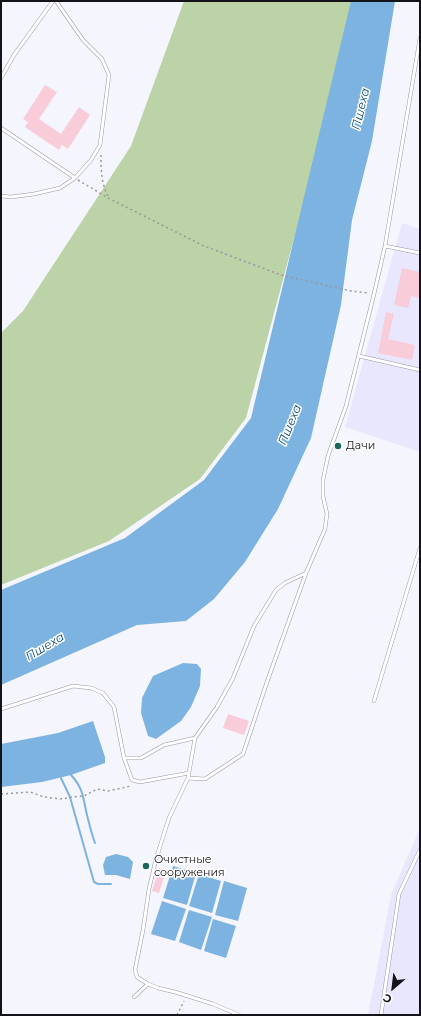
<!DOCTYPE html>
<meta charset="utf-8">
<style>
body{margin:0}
#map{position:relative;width:421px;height:1016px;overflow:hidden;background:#f5f5fe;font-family:Montserrat,sans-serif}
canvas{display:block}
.frame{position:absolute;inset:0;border:2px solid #141318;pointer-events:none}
.north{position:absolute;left:373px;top:968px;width:40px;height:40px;-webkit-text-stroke:3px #fff;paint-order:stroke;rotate:208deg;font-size:11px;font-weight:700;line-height:16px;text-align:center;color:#141318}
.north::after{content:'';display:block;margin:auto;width:14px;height:18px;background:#141318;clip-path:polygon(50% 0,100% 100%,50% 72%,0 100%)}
</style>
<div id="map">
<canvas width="421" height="1016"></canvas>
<div class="frame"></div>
<div class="north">С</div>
</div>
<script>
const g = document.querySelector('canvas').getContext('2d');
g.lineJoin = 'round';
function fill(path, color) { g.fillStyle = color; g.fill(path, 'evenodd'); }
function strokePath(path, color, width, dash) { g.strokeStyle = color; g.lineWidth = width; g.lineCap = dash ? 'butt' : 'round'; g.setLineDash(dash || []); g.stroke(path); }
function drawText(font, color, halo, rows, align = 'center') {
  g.font = font + ' Montserrat,sans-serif'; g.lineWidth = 3; g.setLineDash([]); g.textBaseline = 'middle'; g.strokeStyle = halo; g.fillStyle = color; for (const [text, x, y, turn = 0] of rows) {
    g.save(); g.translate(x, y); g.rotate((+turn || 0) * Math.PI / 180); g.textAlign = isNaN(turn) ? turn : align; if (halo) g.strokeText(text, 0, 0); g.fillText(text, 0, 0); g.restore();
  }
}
const built = new Path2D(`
 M 402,223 L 420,229 L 420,452 L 345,427 Z
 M 420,828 L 420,1015 L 368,1015 L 376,974 L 391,895 Z`);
const green = new Path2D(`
 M 184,1 L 356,1 L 355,10 L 246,418 L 200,479 L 109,541 L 1,585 L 1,333 L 23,311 L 131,146 Z`);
const water = new Path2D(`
 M 351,1 L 395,1 L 372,141 L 352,220 L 341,305 L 311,438 L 278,509 L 245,562 L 214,599 L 186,621 L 137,625 L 1,685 L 1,590 L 125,538 L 204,480 L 251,418 Z
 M 183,663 L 197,664 L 201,669 L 200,686 L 191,707 L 181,721 L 156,739 L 148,736 L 141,713 L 142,698 L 153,676 Z
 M 93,721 L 105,757 L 105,763 L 71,775 L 42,782 L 1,787 L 1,744 L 58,733 Z
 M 116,854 L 128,857 L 133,862 L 130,879 L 116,875 L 105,875 L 103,865 L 106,857 Z
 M 173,866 L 196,873 L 187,905 L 163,898 Z
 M 199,874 L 221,881 L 212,913 L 189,906 Z
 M 224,881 L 247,888 L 238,921 L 215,915 Z
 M 162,901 L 186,909 L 175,941 L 151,934 Z
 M 189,910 L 212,917 L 201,950 L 179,942 Z
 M 213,919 L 236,926 L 226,958 L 204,951 Z`);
const stream = new Path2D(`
 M 71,775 C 85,790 83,801 88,819 C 90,827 92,835 95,843
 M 61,778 L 70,797 L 94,882 L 98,884 L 111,884`);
const building = new Path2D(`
 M 45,85 L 57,92 L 39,119 L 61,134 L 79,107 L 90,115 L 68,149 L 62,145 L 59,150 L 25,127 L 28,122 L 23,119 Z
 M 402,268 L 420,272 L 420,298 L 411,296 L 408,308 L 394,305 Z
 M 386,312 L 394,314 L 388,339 L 415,345 L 412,360 L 378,353 Z
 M 228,714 L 249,721 L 244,735 L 223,728 Z
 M 159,868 L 166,870 L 159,893 L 152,891 Z`);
const path = new Path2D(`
 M 101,155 C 101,170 101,184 109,198
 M 78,180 L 110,199 L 204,246 L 281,275 L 351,291 L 369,293
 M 1,794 L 30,792 L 44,797 L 62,799 L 72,797 L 84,796 L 97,789 L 108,791 L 131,786
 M 177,1015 L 184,1001`);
const service = new Path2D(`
 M 1,78 L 14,55 L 53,1
 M 1,128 L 75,178
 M 1,196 L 11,197 L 34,194 L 60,188 L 75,178 L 91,160 L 100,145 L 109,75 L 102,59 L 83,40 L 56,1
 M 385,246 L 420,253
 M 359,356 L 420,370
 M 374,701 L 420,548
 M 1,709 L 73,686 L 91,688 L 103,693 L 114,707 L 124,758 L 132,780 L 140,782 L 189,773
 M 124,758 L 141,758 L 164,745 L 195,738
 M 188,778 L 205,779 L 243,754 L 267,682 L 306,573
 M 134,997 L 148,984
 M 239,1015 L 213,1004 L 175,992 L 158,988 L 148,984 L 137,977 L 135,970 L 143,930 L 149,889 L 156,859 L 169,818 L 188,778 L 195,738 L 217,707 L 233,678 L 254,626 L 276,590 L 285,583 L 306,573 L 325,529 L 327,514 L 323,496 L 323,480 L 328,456 L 346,406 L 374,294 L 385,246 L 420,38
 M 381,1015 L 399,894 L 420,850`);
const markers = [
 [338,446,4,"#1c665d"],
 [146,866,4,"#1c665d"]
];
const poiNames = [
 ["Дачи",346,446],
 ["Очистные",154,860],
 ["сооружения",154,873]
];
const waterNames = [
 ["Пшеха",361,109,-76],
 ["Пшеха",290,425,-68],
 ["Пшеха",45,647,-31]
];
fill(built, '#e9e7fe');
fill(green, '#bcd2a7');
fill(water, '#7cb3e0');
strokePath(stream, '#7cb3e0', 2);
fill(building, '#f8ccd9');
strokePath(service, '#9896a5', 4);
strokePath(path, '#97979e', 1.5, [2, 3]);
strokePath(service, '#fff', 3);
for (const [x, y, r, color] of markers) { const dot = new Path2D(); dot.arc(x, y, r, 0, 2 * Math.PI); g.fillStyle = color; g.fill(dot); strokePath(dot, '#fff', 1.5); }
drawText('11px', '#141318', '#fff', poiNames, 'left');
drawText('italic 12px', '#0d4d78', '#fff', waterNames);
</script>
